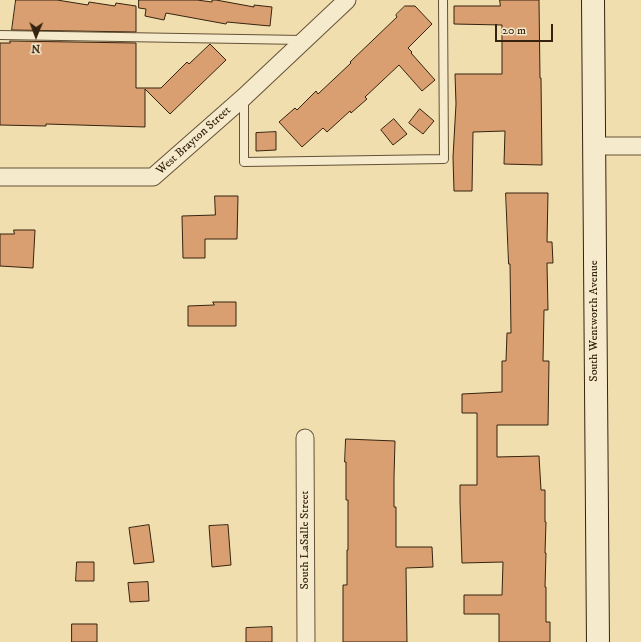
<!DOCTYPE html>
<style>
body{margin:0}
#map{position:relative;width:641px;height:642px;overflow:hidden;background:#f0deaf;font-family:"IM FELL DW Pica",serif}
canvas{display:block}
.north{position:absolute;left:16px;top:16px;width:40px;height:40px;-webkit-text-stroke:3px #f5eacb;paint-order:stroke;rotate:181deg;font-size:11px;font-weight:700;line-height:16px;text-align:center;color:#36230f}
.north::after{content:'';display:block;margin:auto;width:14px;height:18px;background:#36230f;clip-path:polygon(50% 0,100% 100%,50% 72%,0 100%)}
.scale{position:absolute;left:495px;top:24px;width:58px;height:18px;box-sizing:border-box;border:2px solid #36230f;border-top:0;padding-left:5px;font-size:12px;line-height:14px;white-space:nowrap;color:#36230f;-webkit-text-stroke:3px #f5eacb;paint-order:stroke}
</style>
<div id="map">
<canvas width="641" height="642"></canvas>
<div class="north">N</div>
<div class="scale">20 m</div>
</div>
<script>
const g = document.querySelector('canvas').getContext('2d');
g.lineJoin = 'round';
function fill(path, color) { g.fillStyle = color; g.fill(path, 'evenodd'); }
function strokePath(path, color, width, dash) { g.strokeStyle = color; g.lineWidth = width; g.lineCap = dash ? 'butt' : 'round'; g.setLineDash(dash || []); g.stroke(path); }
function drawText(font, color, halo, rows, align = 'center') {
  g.font = font + ' "IM FELL DW Pica",serif'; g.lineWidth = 4; g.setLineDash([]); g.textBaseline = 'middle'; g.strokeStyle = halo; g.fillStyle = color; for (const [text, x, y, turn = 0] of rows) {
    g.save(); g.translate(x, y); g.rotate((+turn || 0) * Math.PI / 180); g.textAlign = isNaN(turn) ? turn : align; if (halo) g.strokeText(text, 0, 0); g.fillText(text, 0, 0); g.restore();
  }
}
const building = new Path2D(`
 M 16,0 L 57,0 L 88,5 L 89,2 L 115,6 L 116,3 L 136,6 L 136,32 L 12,30 Z
 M 139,0 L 197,0 L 212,2 L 212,0 L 216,0 L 254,7 L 254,5 L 272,7 L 270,26 L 227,22 L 226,24 L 166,13 L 164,20 L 145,16 L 146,9 L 139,8 Z
 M 500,0 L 539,0 L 540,78 L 541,78 L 542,165 L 504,164 L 505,131 L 473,132 L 472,191 L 454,191 L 453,157 L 456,104 L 455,74 L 502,74 L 502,25 L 454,24 L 454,6 L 500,6 Z
 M 405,6 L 415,6 L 432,24 L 408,48 L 412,52 L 411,53 L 435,80 L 422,91 L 399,65 L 365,97 L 367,99 L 351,113 L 350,111 L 327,132 L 323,128 L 302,147 L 279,122 L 295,108 L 297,110 L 316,91 L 318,94 L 351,63 L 350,62 L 397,17 L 396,15 Z
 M 10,41 L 136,43 L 136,88 L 161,88 L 187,62 L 189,64 L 210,44 L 226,60 L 170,114 L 145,89 L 145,127 L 46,124 L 46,126 L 0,125 L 0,43 L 10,43 Z
 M 420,109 L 434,121 L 423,134 L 409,123 Z
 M 394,119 L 407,134 L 393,145 L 381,130 Z
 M 276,132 L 276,150 L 256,151 L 256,133 Z
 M 506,193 L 548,193 L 547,242 L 552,242 L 553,263 L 547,263 L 548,310 L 544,310 L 543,361 L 549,361 L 548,425 L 497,425 L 497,457 L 539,456 L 541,490 L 545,490 L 545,522 L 546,522 L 545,553 L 546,553 L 545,587 L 546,587 L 546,622 L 550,622 L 550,642 L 499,642 L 499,614 L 464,614 L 464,595 L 502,595 L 503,562 L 462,563 L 460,502 L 460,485 L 477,485 L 477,413 L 462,413 L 462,394 L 502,392 L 502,361 L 506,361 L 507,333 L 511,333 L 510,264 L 509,264 Z
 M 215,196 L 238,196 L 237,239 L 205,239 L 205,258 L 183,258 L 182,216 L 215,215 Z
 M 14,230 L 35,230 L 33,268 L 0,266 L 0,234 L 14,234 Z
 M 213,302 L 236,302 L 236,326 L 188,326 L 188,306 L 214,305 Z
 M 346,439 L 395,441 L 394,477 L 394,507 L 396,507 L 396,547 L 432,547 L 433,567 L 406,568 L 407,642 L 343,642 L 343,585 L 347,585 L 347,550 L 348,550 L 348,500 L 346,500 L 346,462 L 345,462 Z
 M 149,525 L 154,562 L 134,564 L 129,528 Z
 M 228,525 L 231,565 L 212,567 L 209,526 Z
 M 77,562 L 94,562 L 94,581 L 76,581 Z
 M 148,582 L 149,601 L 130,602 L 128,583 Z
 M 72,624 L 97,624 L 97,642 L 72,642 Z
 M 272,627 L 272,642 L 246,642 L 246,628 Z`);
const lane = new Path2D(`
 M 0,35 L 303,40
 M 244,98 L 244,162 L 444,159 L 443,0`);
const street = new Path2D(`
 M 594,146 L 641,146
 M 0,177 L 153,177 L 244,97 L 347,0
 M 305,438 L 306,642`);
const secondary = new Path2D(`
 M 593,0 L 598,642`);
const streetNames = [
 ["West Brayton Street",194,141,-42],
 ["South Wentworth Avenue",595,321,-90],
 ["South LaSalle Street",306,540,-90]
];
fill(building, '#d99f70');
strokePath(building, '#36230f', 1);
strokePath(lane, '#645237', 10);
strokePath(street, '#645237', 19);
strokePath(secondary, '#36230f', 24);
strokePath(lane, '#f5eacb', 8);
strokePath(street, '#f5eacb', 17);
strokePath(secondary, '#f5eacb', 22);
drawText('12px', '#36230f', '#f5eacb', streetNames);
</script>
